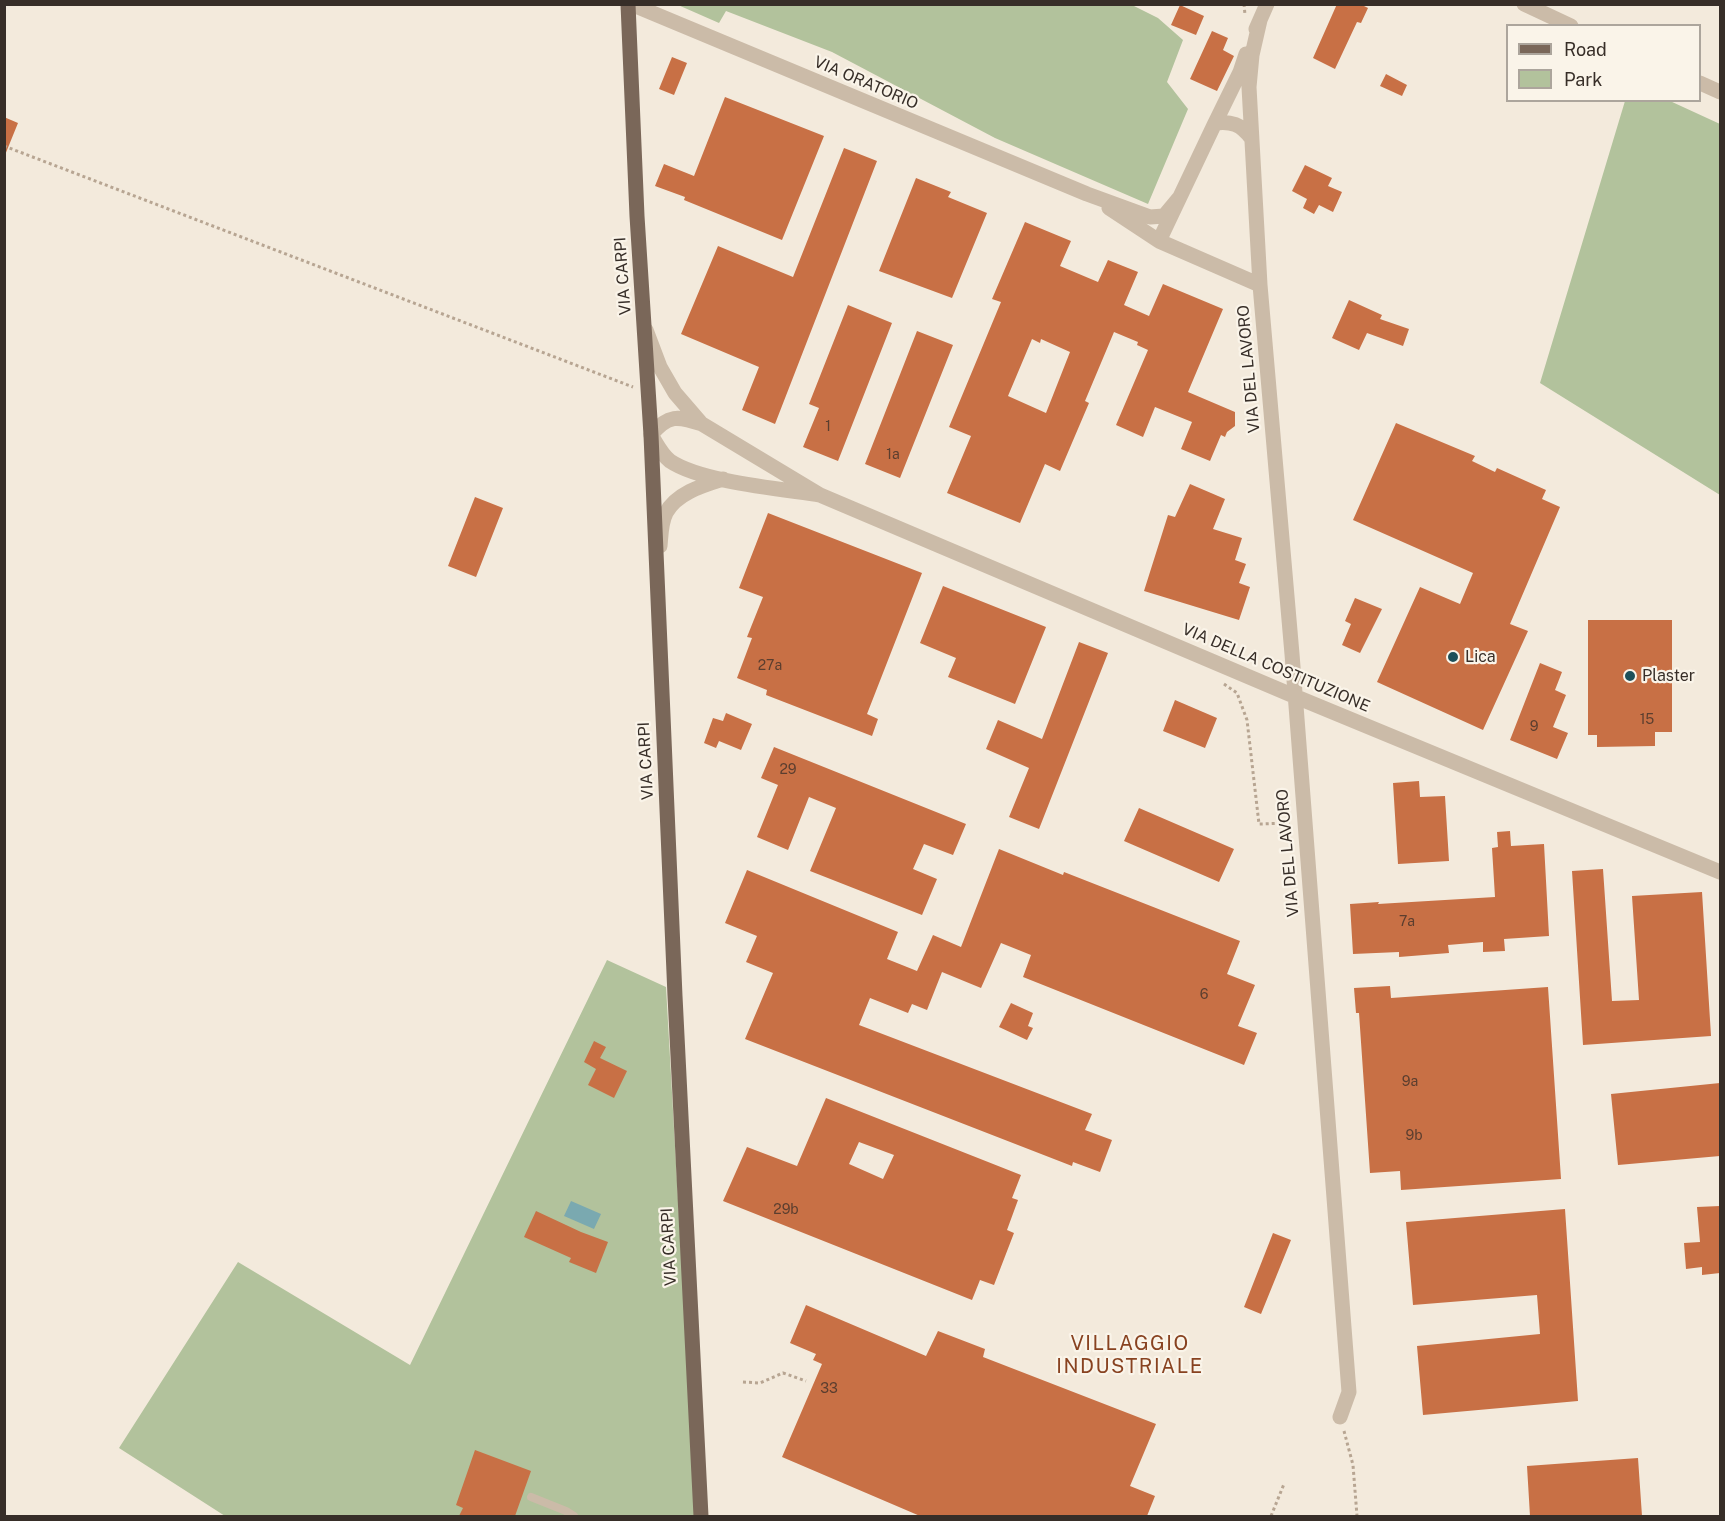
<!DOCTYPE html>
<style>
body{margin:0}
#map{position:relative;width:1725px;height:1521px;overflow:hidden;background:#f3eadc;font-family:"Public Sans",sans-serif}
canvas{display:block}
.frame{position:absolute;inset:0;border:6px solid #372e28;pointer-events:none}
.legend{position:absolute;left:1506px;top:24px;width:195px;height:78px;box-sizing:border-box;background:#faf4e9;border:2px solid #aca59c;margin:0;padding:8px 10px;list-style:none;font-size:18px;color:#372e28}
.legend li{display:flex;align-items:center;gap:12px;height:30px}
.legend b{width:30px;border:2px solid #aca59c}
</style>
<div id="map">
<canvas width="1725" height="1521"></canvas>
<div class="frame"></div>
<ul class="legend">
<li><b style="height:8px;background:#7a6759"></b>Road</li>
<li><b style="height:16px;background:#b2c29c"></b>Park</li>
</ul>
</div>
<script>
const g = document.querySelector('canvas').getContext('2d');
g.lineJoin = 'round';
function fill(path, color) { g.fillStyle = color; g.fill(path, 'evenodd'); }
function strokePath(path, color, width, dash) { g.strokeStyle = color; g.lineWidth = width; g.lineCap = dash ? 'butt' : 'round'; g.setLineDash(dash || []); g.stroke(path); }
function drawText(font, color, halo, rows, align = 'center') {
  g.font = font + ' "Public Sans",sans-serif'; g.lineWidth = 4.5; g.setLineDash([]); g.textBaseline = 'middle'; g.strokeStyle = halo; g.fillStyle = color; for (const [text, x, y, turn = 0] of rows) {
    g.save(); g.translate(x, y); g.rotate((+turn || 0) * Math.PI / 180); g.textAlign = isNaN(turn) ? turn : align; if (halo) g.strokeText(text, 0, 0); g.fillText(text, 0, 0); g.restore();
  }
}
const green = new Path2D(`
 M 678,5 L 1132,5 L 1158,18 L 1183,40 L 1167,82 L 1188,109 L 1148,204 L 995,138 L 832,52 L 726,11 L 719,23 Z
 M 1625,101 L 1670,101 L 1720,124 L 1720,495 L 1540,383 Z
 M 607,960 L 666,987 L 696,1516 L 225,1516 L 119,1448 L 238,1262 L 410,1365 Z`);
const water = new Path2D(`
 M 571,1201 L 601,1214 L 594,1229 L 564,1216 Z`);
const building = new Path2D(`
 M 1337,4 L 1360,4 L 1368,8 L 1361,23 L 1357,22 L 1335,69 L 1313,58 Z
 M 1180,5 L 1204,16 L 1196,35 L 1171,25 Z
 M 1212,31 L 1228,38 L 1223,50 L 1234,56 L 1217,91 L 1190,79 Z
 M 672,57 L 687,63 L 674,95 L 659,89 Z
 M 1386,74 L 1407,85 L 1402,96 L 1380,86 Z
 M 725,97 L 824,136 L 782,240 L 684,200 L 685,197 L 655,186 L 664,164 L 694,176 Z
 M 4,117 L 18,123 L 5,155 L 4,155 Z
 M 844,148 L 877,161 L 775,424 L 742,410 L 759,367 L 681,334 L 718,246 L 793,277 Z
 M 1305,165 L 1332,178 L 1328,186 L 1342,192 L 1333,212 L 1319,205 L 1314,214 L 1303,208 L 1307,199 L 1292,191 Z
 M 916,178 L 951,192 L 948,197 L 987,213 L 952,298 L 879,271 Z
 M 1025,222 L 1071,241 L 1060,266 L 1098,282 L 1108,260 L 1138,272 L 1124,305 L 1149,316 L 1163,284 L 1223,309 L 1188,392 L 1235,412 L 1235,426 L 1227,432 L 1225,437 L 1221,435 L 1210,461 L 1181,449 L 1192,422 L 1155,407 L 1143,437 L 1116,425 L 1148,350 L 1137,345 L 1138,342 L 1114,332 L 1085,401 L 1089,403 L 1060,471 L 1045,464 L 1020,523 L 947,493 L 971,436 L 949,427 L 1001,302 L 992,299 ZM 1032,339 L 1040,343 L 1041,339 L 1070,352 L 1046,413 L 1008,396 Z
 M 1349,300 L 1382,315 L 1380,319 L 1409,329 L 1403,346 L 1367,333 L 1359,350 L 1332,338 Z
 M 848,305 L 892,323 L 838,461 L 803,447 L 819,408 L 809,404 Z
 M 917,331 L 953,345 L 900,478 L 865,464 Z
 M 1396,423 L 1475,456 L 1472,461 L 1495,472 L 1497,468 L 1546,490 L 1542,499 L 1560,507 L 1510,624 L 1528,631 L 1483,730 L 1377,682 L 1420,587 L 1460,604 L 1473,573 L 1353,520 Z
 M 1190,484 L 1225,499 L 1213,529 L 1242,538 L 1235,560 L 1246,564 L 1239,583 L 1250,587 L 1239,620 L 1144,591 L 1168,515 L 1175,517 Z
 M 475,497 L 503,508 L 476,577 L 448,566 Z
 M 768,513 L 922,573 L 867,714 L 878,719 L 872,736 L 766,695 L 767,690 L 737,678 L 752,638 L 747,637 L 763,597 L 739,588 Z
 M 943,586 L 1046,627 L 1015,704 L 948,677 L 956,658 L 920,643 Z
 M 1355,598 L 1382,609 L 1360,653 L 1342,645 L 1351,624 L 1345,621 Z
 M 1588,620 L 1672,620 L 1672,732 L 1655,732 L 1655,746 L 1597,747 L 1597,735 L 1588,735 Z
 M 1079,642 L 1108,653 L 1039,829 L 1009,817 L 1029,768 L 986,749 L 998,720 L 1042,739 Z
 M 1540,663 L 1562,672 L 1555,690 L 1566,695 L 1553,727 L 1568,733 L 1557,759 L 1510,740 Z
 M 1175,700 L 1217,718 L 1205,748 L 1163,731 Z
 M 726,713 L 752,724 L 741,750 L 719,741 L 716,748 L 704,743 L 713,718 L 723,721 Z
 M 774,747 L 966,824 L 953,855 L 924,844 L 913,869 L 937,879 L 922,915 L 810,871 L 836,808 L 809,797 L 788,850 L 757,837 L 778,785 L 761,778 Z
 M 1419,781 L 1420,797 L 1445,796 L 1449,861 L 1398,864 L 1393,783 Z
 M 1139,808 L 1234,849 L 1219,882 L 1124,841 Z
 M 1510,831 L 1511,846 L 1544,844 L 1549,936 L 1504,939 L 1505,951 L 1483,952 L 1483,942 L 1448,945 L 1449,953 L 1399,957 L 1399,952 L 1353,954 L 1350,904 L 1379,902 L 1378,904 L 1495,897 L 1492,848 L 1498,847 L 1497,832 Z
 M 999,849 L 1063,875 L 1064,872 L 1240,941 L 1227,974 L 1255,985 L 1238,1026 L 1257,1033 L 1244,1065 L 1023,977 L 1031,955 L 1001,943 L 981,988 L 942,972 L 927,1010 L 912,1004 L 908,1013 L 870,998 L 859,1025 L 1092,1114 L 1085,1130 L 1112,1140 L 1100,1172 L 1073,1162 L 1072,1166 L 745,1039 L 773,973 L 746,962 L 757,936 L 725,923 L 747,870 L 898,932 L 887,959 L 917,971 L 933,935 L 961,947 Z
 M 1603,869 L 1612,1001 L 1639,1000 L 1632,896 L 1702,892 L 1711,1036 L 1583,1045 L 1572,871 Z
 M 1390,986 L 1391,998 L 1548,987 L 1561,1179 L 1401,1190 L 1400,1171 L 1370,1173 L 1359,1013 L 1356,1013 L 1354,988 Z
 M 1011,1003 L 1033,1013 L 1028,1026 L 1033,1028 L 1027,1040 L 999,1027 Z
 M 594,1041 L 606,1047 L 600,1058 L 627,1071 L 614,1098 L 588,1085 L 596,1069 L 584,1062 Z
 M 1720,1083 L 1720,1156 L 1618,1165 L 1611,1094 Z
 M 826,1098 L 1021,1175 L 1012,1198 L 1018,1200 L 1007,1230 L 1014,1233 L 994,1285 L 980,1280 L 972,1300 L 723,1201 L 747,1147 L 797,1166 ZM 859,1142 L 894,1155 L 883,1179 L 849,1164 Z
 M 1720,1206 L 1720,1273 L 1702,1275 L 1702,1267 L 1686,1269 L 1684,1243 L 1700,1242 L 1697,1207 Z
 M 1565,1209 L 1578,1401 L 1423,1415 L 1417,1346 L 1540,1334 L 1537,1295 L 1413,1305 L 1406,1222 Z
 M 536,1211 L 581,1232 L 608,1242 L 596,1273 L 569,1262 L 571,1258 L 524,1237 Z
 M 1273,1233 L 1291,1240 L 1261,1314 L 1244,1307 Z
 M 806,1305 L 926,1356 L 938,1331 L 985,1349 L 983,1357 L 1156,1424 L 1130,1486 L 1155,1496 L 1147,1516 L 920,1516 L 782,1457 L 822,1364 L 813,1360 L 816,1354 L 790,1343 Z
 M 475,1450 L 531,1471 L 515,1516 L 459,1516 L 463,1508 L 456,1505 Z
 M 1638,1458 L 1642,1516 L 1530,1516 L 1527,1466 Z`);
const path = new Path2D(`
 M 1244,4 L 1245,15
 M 4,146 L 633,387
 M 1224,684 L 1237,693 L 1247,720 L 1259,824 L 1290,823
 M 743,1382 L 760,1383 L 783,1373 L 806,1381
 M 1344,1431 L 1353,1465 L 1357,1516
 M 1271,1516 L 1284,1484`);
const service = new Path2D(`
 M 531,1497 L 566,1511 L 574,1516`);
const minor = new Path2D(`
 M 631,4 L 1087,194 L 1150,217 L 1164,216 L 1179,198
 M 1524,4 L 1571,26
 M 1260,20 L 1252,55 L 1249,87 L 1260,285 L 1292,654 L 1349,1392 L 1340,1417
 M 1256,29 L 1267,4
 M 1700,83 L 1720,92
 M 1215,123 L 1240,72 L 1246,54
 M 1109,208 L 1159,241 L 1260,285
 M 1159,241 L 1215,123 C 1231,121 1241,124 1251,138
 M 646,330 L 660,367 L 675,393 L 700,422
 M 820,495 C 781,489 701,482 670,461 C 661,454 657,444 651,435 C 668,414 678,416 702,424 L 820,495 L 1294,696 L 1720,872
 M 660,546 C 661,536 661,522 666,513 C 676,493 704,485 723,479`);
const primary = new Path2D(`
 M 628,4 L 637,216 L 651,435 L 675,996 L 701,1516`);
const markers = [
 [1453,657,6,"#1d505a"],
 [1630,676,6,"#1d505a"]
];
const numberNames = [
 ["1",828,427],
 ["1a",893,455],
 ["27a",770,666],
 ["15",1647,720],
 ["9",1534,727],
 ["29",788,770],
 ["7a",1407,922],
 ["6",1204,995],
 ["9a",1410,1082],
 ["9b",1414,1136],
 ["29b",786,1210],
 ["33",829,1389]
];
const streetNames = [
 ["VIA ORATORIO",866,83,23],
 ["VIA CARPI",623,276,-94],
 ["VIA DEL LAVORO",1249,369,-95],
 ["VIA DELLA COSTITUZIONE",1276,668,23],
 ["VIA CARPI",646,761,-93],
 ["VIA DEL LAVORO",1288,853,-95],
 ["VIA CARPI",669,1247,-93]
];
const poiNames = [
 ["Lica",1465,657],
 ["Plaster",1642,676]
];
const quarterNames = [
 ["VILLAGGIO",1130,1344],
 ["INDUSTRIALE",1130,1367]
];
fill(green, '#b2c29c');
fill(water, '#7aa9b0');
fill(building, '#c87045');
strokePath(path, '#b7a592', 3, [3, 3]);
strokePath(service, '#cbbba8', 8);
strokePath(minor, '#cbbba8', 15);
strokePath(primary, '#7a6759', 15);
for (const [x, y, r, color] of markers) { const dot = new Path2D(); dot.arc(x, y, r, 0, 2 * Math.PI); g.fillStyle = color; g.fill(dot); strokePath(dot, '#faf4e9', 2); }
drawText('14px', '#5b3e2f', null, numberNames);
drawText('16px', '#372e28', '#faf4e9', streetNames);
drawText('16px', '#372e28', '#faf4e9', poiNames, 'left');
g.letterSpacing = '1.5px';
drawText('20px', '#884220', '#faf4e9', quarterNames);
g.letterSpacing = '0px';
</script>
